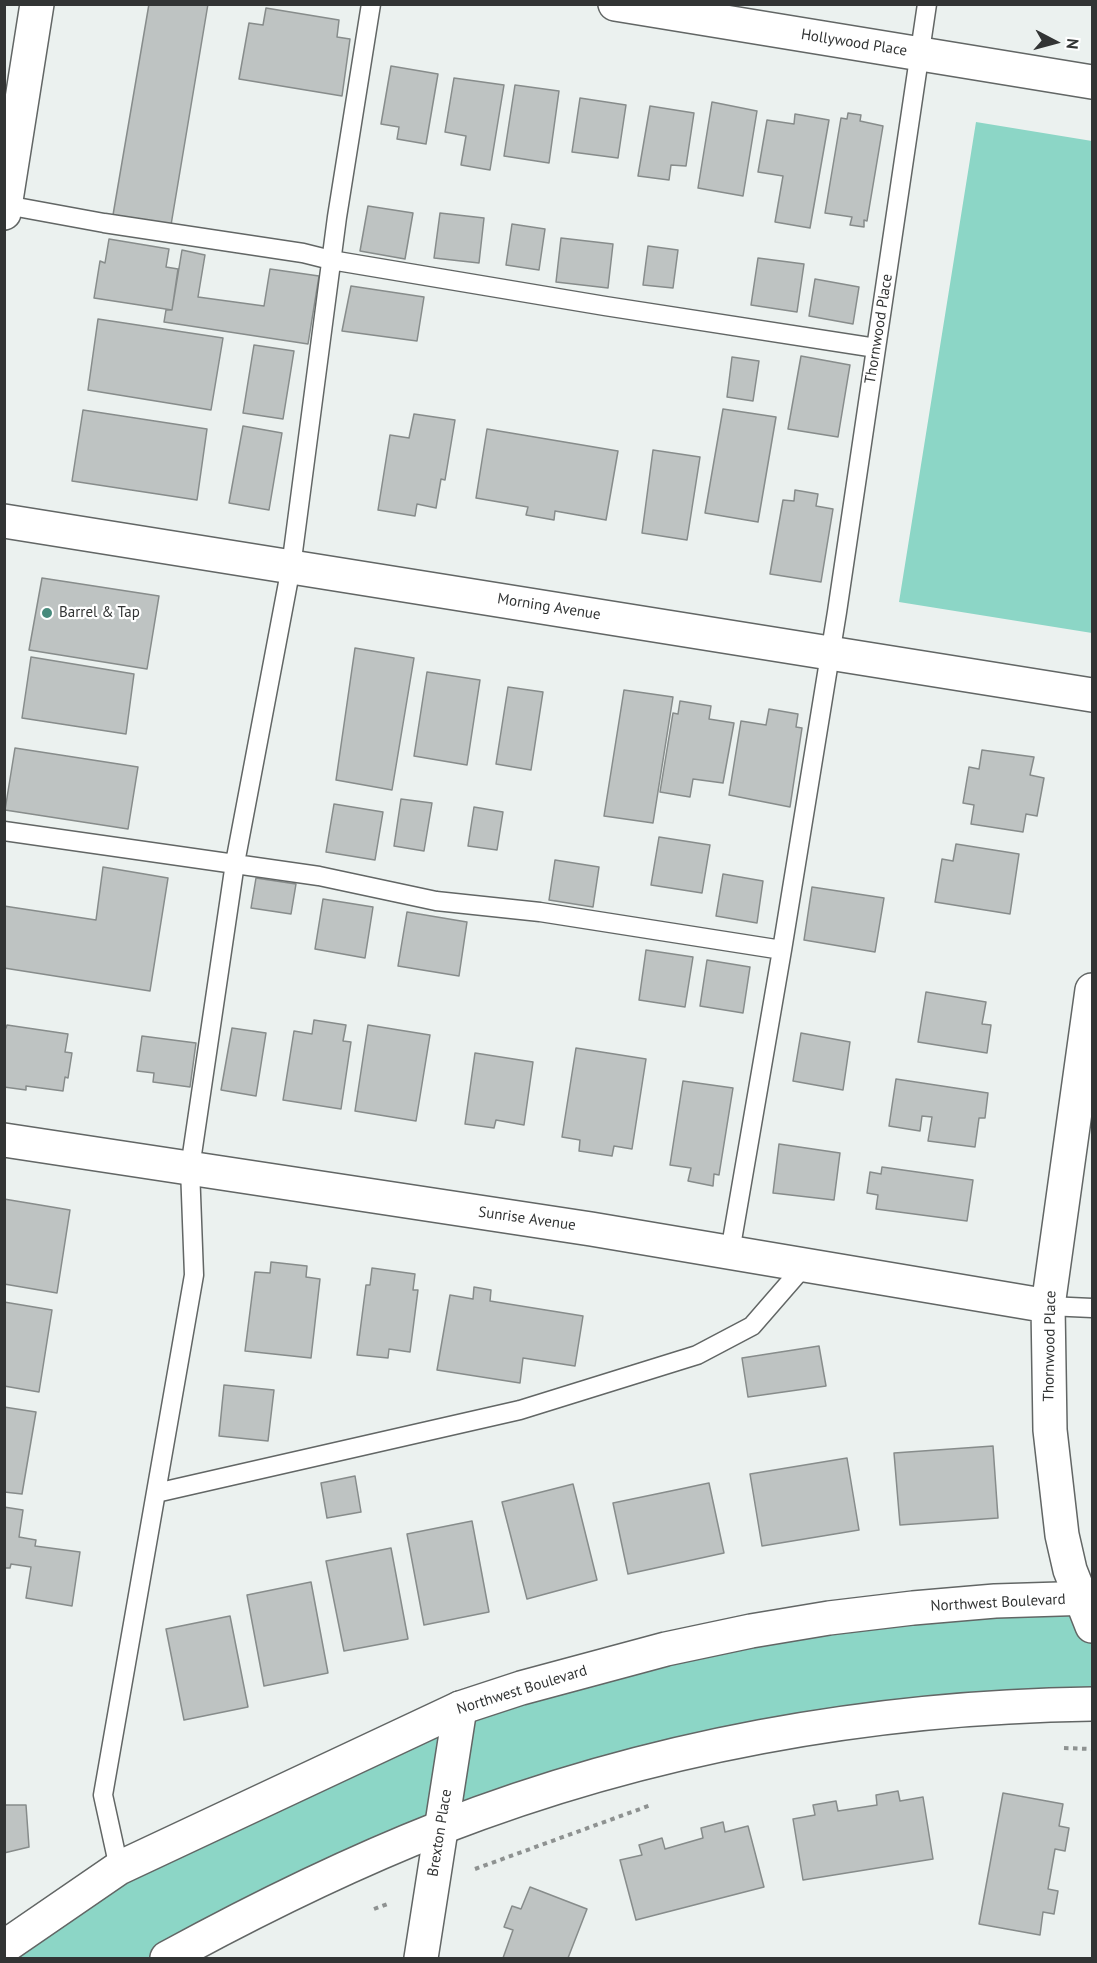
<!DOCTYPE html>
<style>
body{margin:0}
#map{position:relative;width:1097px;height:1963px;overflow:hidden;background:#ebf1ef;font-family:"PT Sans",sans-serif}
canvas{display:block}
.frame{position:absolute;inset:0;border:6px solid #323434;pointer-events:none}
.north{position:absolute;left:1025px;top:12px;width:60px;height:60px;-webkit-text-stroke:4px #fff;paint-order:stroke;rotate:96deg;font-size:16px;font-weight:700;line-height:24px;text-align:center;color:#323434}
.north::after{content:'';display:block;margin:auto;width:21px;height:27px;background:#323434;clip-path:polygon(50% 0,100% 100%,50% 72%,0 100%)}
</style>
<div id="map">
<canvas width="1097" height="1963"></canvas>
<div class="frame"></div>
<div class="north">N</div>
</div>
<script>
const g = document.querySelector('canvas').getContext('2d');
g.lineJoin = 'round';
function fill(path, color) { g.fillStyle = color; g.fill(path, 'evenodd'); }
function strokePath(path, color, width, dash) { g.strokeStyle = color; g.lineWidth = width; g.lineCap = dash ? 'butt' : 'round'; g.setLineDash(dash || []); g.stroke(path); }
function drawText(font, color, halo, rows, align = 'center') {
  g.font = font + ' "PT Sans",sans-serif'; g.lineWidth = 4.5; g.setLineDash([]); g.textBaseline = 'middle'; g.strokeStyle = halo; g.fillStyle = color; for (const [text, x, y, turn = 0] of rows) {
    g.save(); g.translate(x, y); g.rotate((+turn || 0) * Math.PI / 180); g.textAlign = isNaN(turn) ? turn : align; if (halo) g.strokeText(text, 0, 0); g.fillText(text, 0, 0); g.restore();
  }
}
const green = new Path2D(`
 M 976,122 L 1092,141 L 1092,633 L 899,602 Z
 M 1092,1598 L 1092,1704 L 622,1769 L 167,1958 L 5,1958 L 114,1871 L 460,1708 L 666,1649 Z`);
const building = new Path2D(`
 M 149,4 L 208,4 L 171,225 L 113,215 Z
 M 266,8 L 339,20 L 337,37 L 350,39 L 342,96 L 239,79 L 249,23 L 263,25 Z
 M 391,66 L 438,74 L 426,144 L 397,139 L 399,127 L 381,124 Z
 M 454,78 L 504,85 L 490,170 L 461,165 L 466,136 L 445,132 Z
 M 515,85 L 559,91 L 549,163 L 504,156 Z
 M 580,98 L 626,105 L 618,158 L 572,152 Z
 M 712,102 L 757,111 L 743,196 L 698,188 Z
 M 650,106 L 694,113 L 686,166 L 671,165 L 669,180 L 638,176 Z
 M 848,113 L 861,115 L 860,121 L 883,126 L 867,221 L 864,220 L 864,227 L 850,225 L 852,217 L 825,213 L 841,118 L 847,119 Z
 M 795,114 L 829,120 L 810,228 L 775,222 L 783,176 L 758,172 L 767,120 L 794,124 Z
 M 368,206 L 413,213 L 405,259 L 360,251 Z
 M 440,213 L 484,218 L 479,263 L 434,258 Z
 M 512,224 L 545,229 L 539,270 L 506,265 Z
 M 561,238 L 613,244 L 608,288 L 556,282 Z
 M 109,239 L 169,249 L 166,267 L 178,269 L 172,310 L 94,298 L 100,261 L 105,263 Z
 M 648,246 L 678,250 L 673,288 L 643,285 Z
 M 182,250 L 205,255 L 198,297 L 264,306 L 270,269 L 319,276 L 308,344 L 164,322 L 166,310 L 172,310 Z
 M 758,258 L 804,264 L 797,312 L 751,305 Z
 M 815,279 L 859,287 L 853,324 L 809,316 Z
 M 351,286 L 424,297 L 417,341 L 342,331 Z
 M 98,319 L 223,338 L 211,410 L 88,390 Z
 M 254,345 L 294,351 L 283,419 L 243,413 Z
 M 801,356 L 850,365 L 838,437 L 788,429 Z
 M 732,357 L 759,361 L 753,401 L 727,397 Z
 M 723,409 L 776,417 L 758,522 L 705,513 Z
 M 83,410 L 207,429 L 197,500 L 72,481 Z
 M 414,414 L 455,420 L 445,480 L 441,479 L 436,508 L 417,504 L 415,516 L 378,510 L 390,435 L 409,438 Z
 M 243,426 L 282,433 L 269,510 L 229,503 Z
 M 487,429 L 618,451 L 606,520 L 555,511 L 554,520 L 526,515 L 528,507 L 476,498 Z
 M 653,450 L 700,457 L 687,540 L 642,533 Z
 M 795,490 L 818,494 L 816,506 L 833,509 L 821,582 L 770,574 L 783,500 L 794,501 Z
 M 42,578 L 159,596 L 147,669 L 29,650 Z
 M 355,648 L 414,658 L 392,790 L 336,780 Z
 M 31,657 L 134,674 L 126,734 L 22,718 Z
 M 427,672 L 480,680 L 467,765 L 414,756 Z
 M 508,687 L 543,692 L 531,770 L 496,764 Z
 M 624,690 L 673,697 L 653,823 L 604,816 Z
 M 680,701 L 711,706 L 709,719 L 734,723 L 723,783 L 693,779 L 690,797 L 660,792 L 673,713 L 678,714 Z
 M 769,709 L 798,714 L 796,727 L 802,728 L 790,807 L 729,795 L 741,721 L 766,725 Z
 M 15,748 L 138,767 L 128,829 L 5,810 Z
 M 982,750 L 1034,757 L 1030,775 L 1044,778 L 1037,816 L 1026,814 L 1023,832 L 971,824 L 974,805 L 963,803 L 969,767 L 979,769 Z
 M 401,799 L 432,803 L 424,851 L 394,846 Z
 M 334,804 L 383,812 L 375,860 L 326,852 Z
 M 474,807 L 503,812 L 497,850 L 468,846 Z
 M 659,837 L 710,845 L 702,893 L 651,885 Z
 M 956,844 L 1019,854 L 1010,914 L 935,902 L 942,859 L 953,861 Z
 M 555,860 L 599,867 L 593,907 L 549,900 Z
 M 103,867 L 168,878 L 150,991 L 4,968 L 4,906 L 96,920 Z
 M 723,874 L 763,881 L 757,923 L 716,916 Z
 M 256,878 L 296,884 L 291,914 L 251,908 Z
 M 812,887 L 884,898 L 875,952 L 804,940 Z
 M 323,899 L 373,907 L 365,958 L 315,949 Z
 M 407,912 L 467,922 L 459,976 L 398,966 Z
 M 646,950 L 693,957 L 685,1007 L 639,1000 Z
 M 707,960 L 750,967 L 743,1013 L 700,1006 Z
 M 926,992 L 986,1002 L 982,1024 L 991,1025 L 987,1053 L 918,1042 Z
 M 314,1020 L 346,1025 L 343,1041 L 351,1042 L 341,1109 L 283,1100 L 294,1031 L 312,1034 Z
 M 7,1025 L 68,1034 L 65,1052 L 72,1053 L 68,1078 L 65,1077 L 63,1091 L 26,1086 L 26,1090 L 4,1087 L 4,1028 L 6,1028 Z
 M 368,1025 L 430,1035 L 416,1121 L 355,1111 Z
 M 232,1028 L 266,1033 L 256,1096 L 221,1090 Z
 M 801,1033 L 850,1042 L 843,1090 L 793,1081 Z
 M 142,1036 L 196,1043 L 190,1087 L 153,1082 L 154,1073 L 137,1071 Z
 M 576,1048 L 646,1059 L 632,1149 L 614,1146 L 612,1156 L 579,1151 L 580,1140 L 562,1137 Z
 M 475,1053 L 533,1062 L 524,1125 L 496,1120 L 494,1128 L 465,1124 Z
 M 896,1079 L 988,1093 L 985,1118 L 979,1118 L 975,1147 L 928,1141 L 932,1117 L 922,1116 L 920,1131 L 889,1126 Z
 M 683,1081 L 733,1088 L 719,1175 L 714,1174 L 713,1186 L 688,1181 L 691,1168 L 670,1165 Z
 M 779,1144 L 840,1153 L 834,1200 L 773,1193 Z
 M 882,1167 L 973,1180 L 967,1221 L 876,1209 L 878,1195 L 867,1193 L 870,1172 L 881,1174 Z
 M 4,1199 L 70,1210 L 57,1293 L 4,1284 Z
 M 271,1262 L 307,1266 L 306,1277 L 320,1279 L 311,1358 L 245,1351 L 255,1272 L 270,1273 Z
 M 372,1268 L 415,1274 L 413,1290 L 418,1290 L 410,1352 L 389,1349 L 388,1358 L 357,1355 L 366,1285 L 370,1285 Z
 M 474,1287 L 491,1290 L 490,1301 L 583,1316 L 575,1366 L 523,1358 L 520,1383 L 437,1370 L 450,1295 L 473,1299 Z
 M 4,1302 L 52,1310 L 39,1392 L 4,1386 Z
 M 819,1346 L 826,1386 L 748,1397 L 742,1358 Z
 M 224,1385 L 274,1390 L 268,1441 L 219,1436 Z
 M 4,1407 L 36,1412 L 22,1494 L 4,1492 Z
 M 993,1446 L 998,1518 L 900,1525 L 894,1453 Z
 M 847,1458 L 859,1530 L 762,1546 L 750,1474 Z
 M 355,1476 L 361,1512 L 327,1518 L 321,1483 Z
 M 709,1483 L 724,1553 L 628,1574 L 613,1503 Z
 M 573,1484 L 597,1580 L 527,1599 L 502,1502 Z
 M 4,1507 L 23,1510 L 19,1537 L 36,1540 L 35,1546 L 80,1552 L 72,1606 L 26,1598 L 31,1567 L 11,1564 L 10,1568 L 4,1568 Z
 M 472,1521 L 489,1612 L 424,1625 L 407,1534 Z
 M 391,1548 L 408,1639 L 344,1651 L 326,1561 Z
 M 311,1582 L 328,1673 L 264,1686 L 247,1595 Z
 M 230,1616 L 248,1707 L 184,1720 L 166,1629 Z
 M 898,1791 L 900,1801 L 923,1797 L 933,1859 L 803,1880 L 793,1819 L 815,1815 L 813,1805 L 836,1801 L 838,1811 L 877,1805 L 876,1795 Z
 M 1003,1793 L 1063,1804 L 1059,1826 L 1069,1828 L 1065,1851 L 1055,1849 L 1048,1889 L 1058,1891 L 1054,1914 L 1043,1912 L 1040,1935 L 979,1924 Z
 M 4,1805 L 26,1805 L 29,1847 L 4,1853 Z
 M 723,1822 L 725,1832 L 748,1826 L 764,1887 L 636,1920 L 620,1860 L 642,1855 L 639,1845 L 662,1838 L 665,1849 L 703,1838 L 701,1828 Z
 M 530,1887 L 587,1909 L 568,1958 L 503,1958 L 513,1930 L 504,1927 L 512,1906 L 521,1909 Z`);
const path = new Path2D(`
 M 1064,1748 L 1092,1749
 M 475,1869 L 651,1805
 M 374,1909 L 390,1903`);
const lane = new Path2D(`
 M 6,205 L 104,223 L 303,253 L 331,260 L 605,306 L 876,348
 M 4,831 L 319,876 L 436,901 L 540,912 L 782,950 L 837,612 L 927,4
 M 730,1252 L 782,950
 M 1048,1306 L 1092,1308
 M 156,1493 L 520,1410 L 697,1355 L 752,1326 L 805,1265
 M 119,1868 L 103,1795 L 194,1275 L 190,1168 L 235,863 L 291,567 L 337,217 L 371,4`);
const street = new Path2D(`
 M 615,4 L 1092,82
 M 4,521 L 1092,695
 M 1092,990 L 1048,1306 L 1050,1430 L 1062,1535 L 1070,1570 L 1092,1626
 M 4,1140 L 591,1229 L 1048,1306
 M 421,1958 L 460,1708`);
const secondary = new Path2D(`
 M 4,213 L 37,4
 M 4,1947 L 119,1868 L 460,1708 L 521,1688 L 666,1649 L 751,1631 L 829,1618 L 913,1608 L 995,1601 L 1092,1598
 M 167,1958 C 255,1910 346,1865 440,1828 C 648,1747 870,1707 1092,1704`);
const markers = [
 [47,613,6,"#478a7c"]
];
const streetNames = [
 ["Hollywood Place",854,43,9],
 ["Thornwood Place",879,329,-81],
 ["Morning Avenue",549,607,9],
 ["Sunrise Avenue",527,1219,8],
 ["Thornwood Place",1050,1346,-89],
 ["Northwest Boulevard",998,1603,-3],
 ["Northwest Boulevard",522,1690,-17],
 ["Brexton Place",440,1833,-81]
];
const poiNames = [
 ["Barrel & Tap",59,613]
];
fill(green, '#8cd6c6');
fill(building, '#bec3c2');
strokePath(building, '#878c8b', 1.5);
strokePath(lane, '#626665', 21);
strokePath(street, '#626665', 36);
strokePath(secondary, '#626665', 36);
strokePath(path, '#8e9291', 4, [4.5, 4.5]);
strokePath(lane, '#fff', 18);
strokePath(street, '#fff', 33);
strokePath(secondary, '#fff', 33);
for (const [x, y, r, color] of markers) { const dot = new Path2D(); dot.arc(x, y, r, 0, 2 * Math.PI); g.fillStyle = color; g.fill(dot); strokePath(dot, '#fff', 2); }
drawText('15px', '#323434', '#fff', streetNames);
drawText('15px', '#323434', '#fff', poiNames, 'left');
</script>
